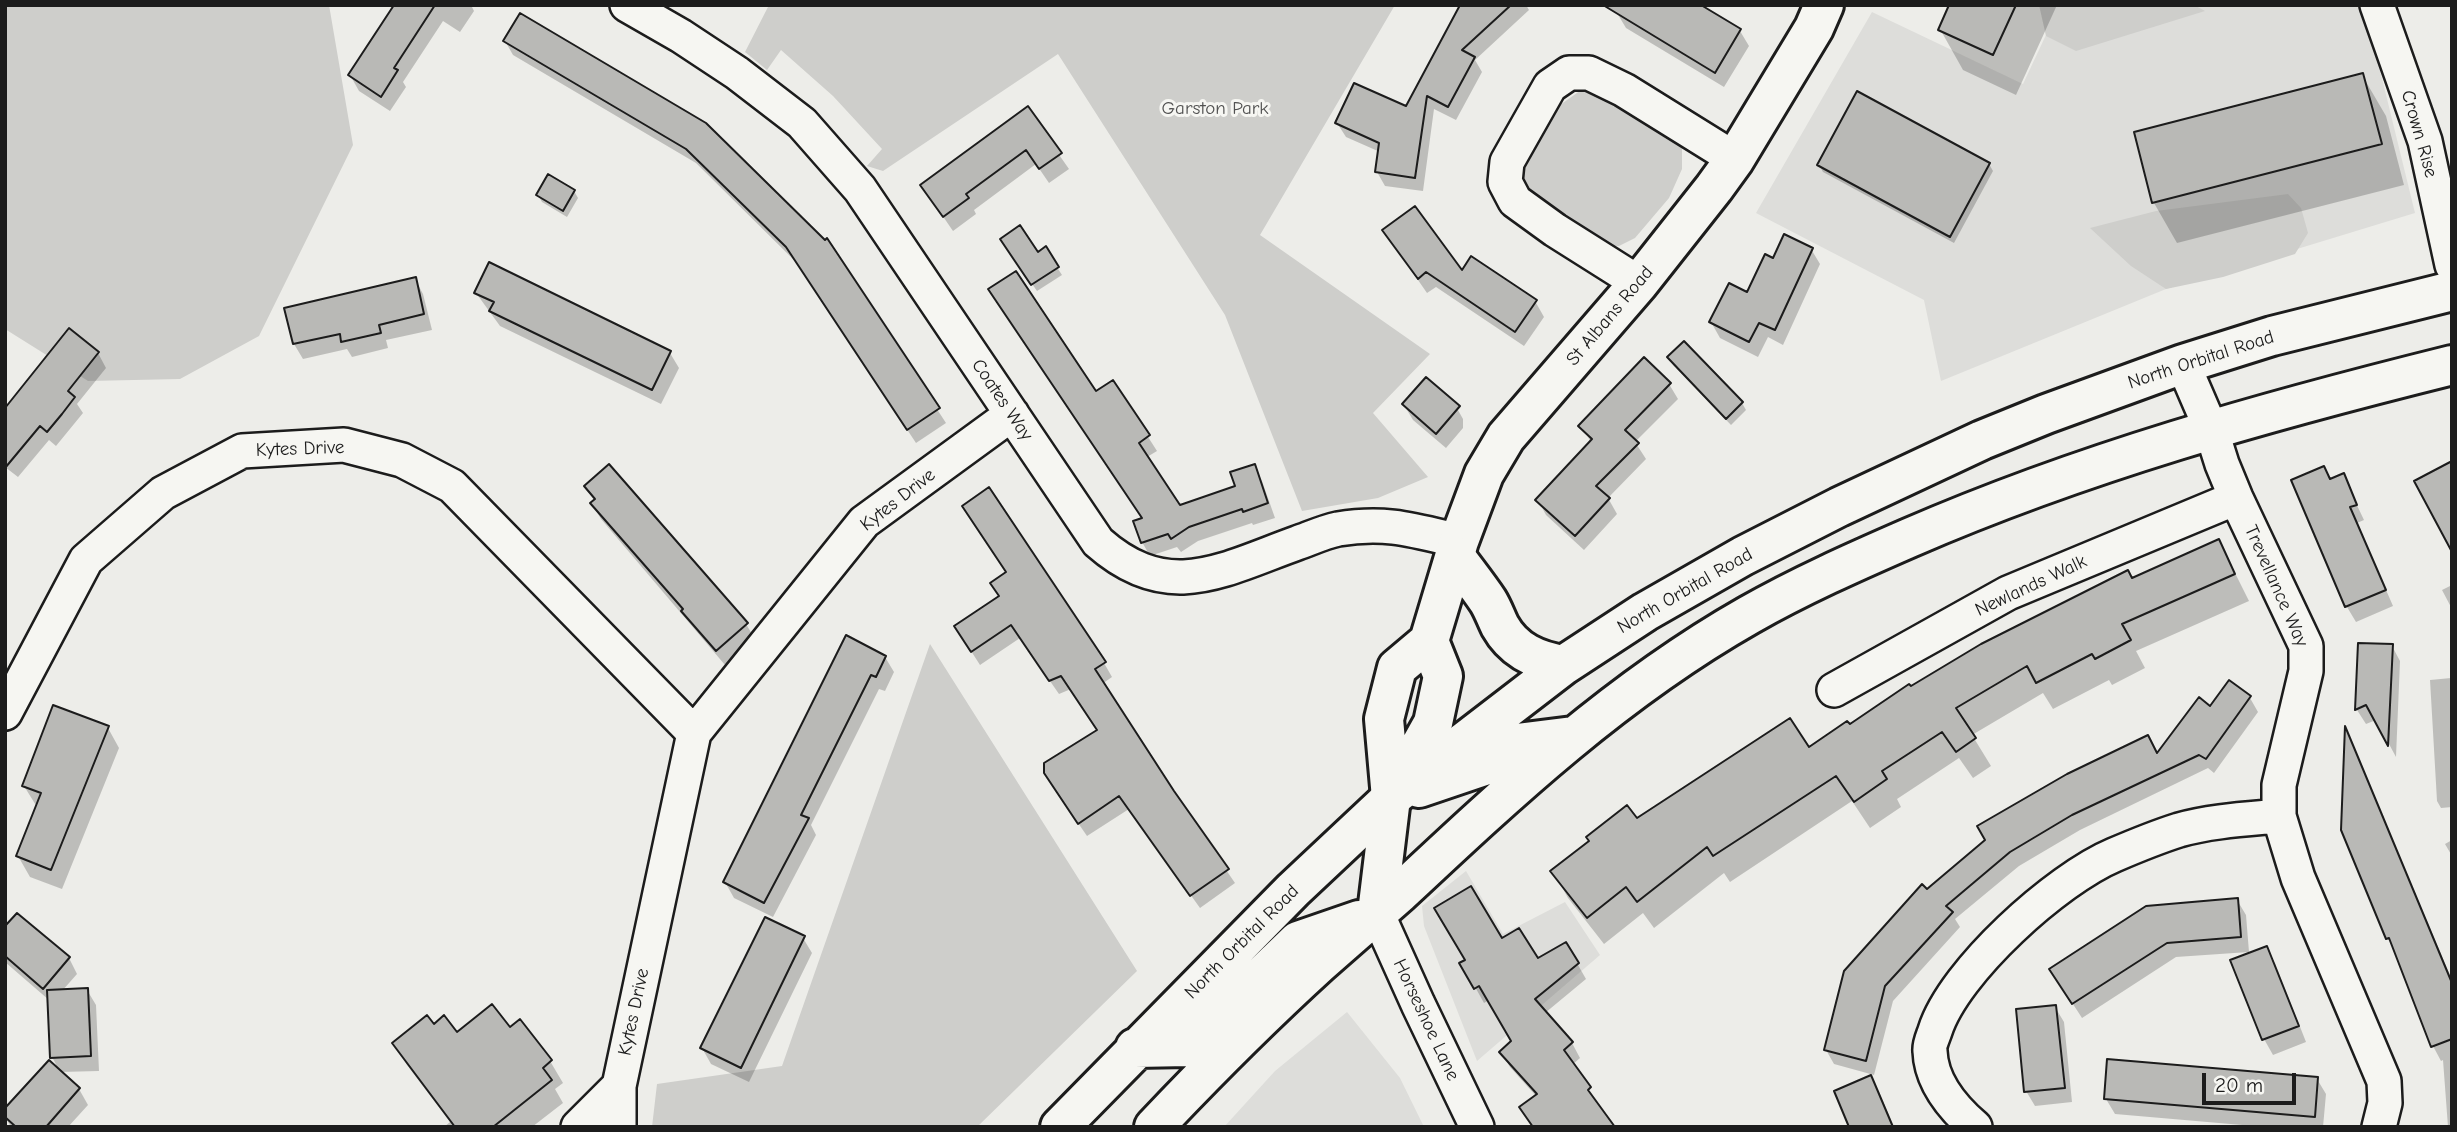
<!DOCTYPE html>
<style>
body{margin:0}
#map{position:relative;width:2457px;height:1132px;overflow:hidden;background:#edede9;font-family:"Comic Neue",sans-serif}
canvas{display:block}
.frame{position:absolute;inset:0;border:7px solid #1c1c1c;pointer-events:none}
.scale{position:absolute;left:2202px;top:1073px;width:94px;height:32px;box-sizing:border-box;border:4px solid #1c1c1c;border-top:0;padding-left:9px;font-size:21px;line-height:24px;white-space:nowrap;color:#1c1c1c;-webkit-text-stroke:5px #f6f6f2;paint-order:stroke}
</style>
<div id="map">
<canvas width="2457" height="1132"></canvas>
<div class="frame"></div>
<div class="scale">20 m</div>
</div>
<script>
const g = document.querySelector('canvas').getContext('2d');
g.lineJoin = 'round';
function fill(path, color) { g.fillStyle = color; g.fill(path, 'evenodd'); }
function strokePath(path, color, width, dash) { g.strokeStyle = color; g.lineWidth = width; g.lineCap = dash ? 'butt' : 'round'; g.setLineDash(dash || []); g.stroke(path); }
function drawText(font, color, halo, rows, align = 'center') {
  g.font = font + ' "Comic Neue",sans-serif'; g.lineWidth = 6; g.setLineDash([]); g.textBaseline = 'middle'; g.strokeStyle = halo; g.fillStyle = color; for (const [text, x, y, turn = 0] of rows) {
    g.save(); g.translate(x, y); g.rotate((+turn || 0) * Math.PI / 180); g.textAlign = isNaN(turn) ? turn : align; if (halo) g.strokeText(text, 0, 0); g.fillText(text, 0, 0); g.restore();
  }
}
const built = new Path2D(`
 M 2060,5 L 2364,5 L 2415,213 L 2166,289 L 1941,381 L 1924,300 L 1756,213 L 1872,12 L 2023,84 Z
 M 1466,871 L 1503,934 L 1565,902 L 1600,955 L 1477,1061 L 1424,926 L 1422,906 Z
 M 1347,1012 L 1400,1078 L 1424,1127 L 1224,1127 L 1275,1071 Z`);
const green = new Path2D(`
 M 5,5 L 329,5 L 353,145 L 259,336 L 180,379 L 88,381 L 5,329 Z
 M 769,5 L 1395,5 L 1260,235 L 1430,354 L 1373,413 L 1428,477 L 1378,498 L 1302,511 L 1225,315 L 1058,54 L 883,171 L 867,166 L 882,149 L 833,96 L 781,50 L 767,70 L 745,52 Z
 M 2039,5 L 2194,5 L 2205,11 L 2076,51 L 2046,36 Z
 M 1584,88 L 1682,137 L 1682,169 L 1669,198 L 1635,238 L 1619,246 L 1594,245 L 1525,190 L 1521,163 L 1537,135 L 1560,105 Z
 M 2288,194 L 2301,208 L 2308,233 L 2295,254 L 2223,277 L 2166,289 L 2131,266 L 2090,228 L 2156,211 Z
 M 930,644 L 1137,971 L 977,1127 L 652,1127 L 657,1084 L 782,1066 Z`);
const shadow = new Path2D(`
 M 396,5 L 471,5 L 474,11 L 460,32 L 443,21 L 403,82 L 406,87 L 390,111 L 359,91 L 350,75 Z
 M 1457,5 L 1526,5 L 1529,10 L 1475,60 L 1482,72 L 1456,120 L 1434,109 L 1423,191 L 1385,186 L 1377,172 L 1380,152 L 1346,137 L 1337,123 L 1407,108 L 1460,10 Z
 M 1951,5 L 2057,5 L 2016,95 L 1963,70 L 1940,29 Z
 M 1617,13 L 1740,31 L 1749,46 L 1724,87 L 1626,28 Z
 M 520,15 L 824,242 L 827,241 L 946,423 L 916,443 L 796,262 L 696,163 L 513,55 L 505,41 Z
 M 2362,75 L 2386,116 L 2404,185 L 2177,243 L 2154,203 L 2136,133 Z
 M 1027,109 L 1069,169 L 1049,183 L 1036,164 L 974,210 L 976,214 L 953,231 L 922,186 Z
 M 1989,164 L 1993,171 L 1954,243 L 1823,172 L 1819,165 Z
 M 574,191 L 578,198 L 567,217 L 542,202 L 538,195 Z
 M 1384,231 L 1462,273 L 1535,301 L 1544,317 L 1524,346 L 1436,287 L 1427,293 Z
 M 1006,246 L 1037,254 L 1045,249 L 1062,275 L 1037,291 Z
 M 1811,249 L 1820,264 L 1783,345 L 1768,337 L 1758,357 L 1720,338 L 1711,322 L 1748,294 L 1774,260 Z
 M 415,279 L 423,294 L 432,330 L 386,340 L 388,348 L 352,357 L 347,349 L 303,359 L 294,344 Z
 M 476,293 L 670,353 L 679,368 L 661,404 L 500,326 Z
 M 1684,343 L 1742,403 L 1746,410 L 1731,425 L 1673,365 L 1669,358 Z
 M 98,353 L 106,368 L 77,404 L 83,413 L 56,446 L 49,440 L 18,477 L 5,467 Z
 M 1113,382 L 1157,451 L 1147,457 L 1180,507 L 1237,488 L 1254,466 L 1262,481 L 1275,518 L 1253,525 L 1252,523 L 1198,541 L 1181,552 L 1177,547 L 1150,556 L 1142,542 L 1143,520 L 1096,393 Z
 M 1669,384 L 1678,399 L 1635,442 L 1646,459 L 1608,498 L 1617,514 L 1584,550 L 1546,515 L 1538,500 L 1591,442 L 1581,426 Z
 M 1454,403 L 1463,419 L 1463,428 L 1446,448 L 1413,420 L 1404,405 Z
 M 2343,476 L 2364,520 L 2357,523 L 2393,606 L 2356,622 L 2347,607 L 2294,481 L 2331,480 Z
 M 586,486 L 746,624 L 755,639 L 725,665 L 601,519 L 592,504 L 595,501 Z
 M 2219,541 L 2249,601 L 2136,651 L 2145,668 L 2112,685 L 2109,680 L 2053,709 L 2043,693 L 1972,735 L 1991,766 L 1973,778 L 1959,758 L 1897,799 L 1901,807 L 1870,828 L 1852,801 L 1730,882 L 1724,873 L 1654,928 L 1643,913 L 1604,944 L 1568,898 L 1553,871 L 1637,821 L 1808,749 L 1850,727 L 1910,688 L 2132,580 Z
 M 2452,585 L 2452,609 L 2442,590 Z
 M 1001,598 L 1104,663 L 1112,677 L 1102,684 L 1172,791 L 1235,883 L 1200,908 L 1129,809 L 1087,836 L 1054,788 L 1098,731 L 1071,689 L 1059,694 L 1020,638 L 980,665 L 964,640 Z
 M 847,638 L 885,657 L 894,672 L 885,691 L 879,689 L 811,825 L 816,835 L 773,917 L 734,898 L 725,882 Z
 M 2360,645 L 2392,646 L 2400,661 L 2396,757 L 2376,720 L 2366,724 L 2357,710 Z
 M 2451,678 L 2452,807 L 2441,808 L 2437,801 L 2430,680 Z
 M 2250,698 L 2258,712 L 2214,773 L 2208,768 L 2080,830 L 2019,866 L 1955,919 L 1960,927 L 1893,1001 L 1874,1075 L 1834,1064 L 1826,1050 L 1927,891 L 2158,755 L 2211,708 Z
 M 108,728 L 119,748 L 62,889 L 30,877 L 18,856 L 37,807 L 24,786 Z
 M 2347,732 L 2452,980 L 2452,1127 L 2448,1127 L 2443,1060 L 2441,1061 L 2433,1046 L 2397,954 L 2388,938 Z
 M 2452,840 L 2452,856 L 2445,844 Z
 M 2237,900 L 2246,915 L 2249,952 L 2176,957 L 2082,1018 L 2060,984 Z
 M 5,929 L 69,958 L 77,974 L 62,991 L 87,990 L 96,1005 L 99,1071 L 60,1072 L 79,1089 L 88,1105 L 68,1127 L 11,1127 L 5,1117 L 5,1111 L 60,1072 L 52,1057 L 49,1000 L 5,962 Z
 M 803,938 L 812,953 L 749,1082 L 711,1064 L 702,1048 Z
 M 1501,940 L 1537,961 L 1566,944 L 1586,979 L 1545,1013 L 1572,1043 L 1580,1058 L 1572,1065 L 1613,1127 L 1533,1127 L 1530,1122 L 1521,1108 L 1536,1096 L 1510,1067 L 1501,1052 L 1513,1041 L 1489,1000 L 1484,1003 L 1470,978 Z
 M 2266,948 L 2275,963 L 2306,1042 L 2273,1055 L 2264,1039 L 2233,961 Z
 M 2055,1007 L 2064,1022 L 2072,1102 L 2035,1106 L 2026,1091 Z
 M 519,1022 L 550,1061 L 563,1083 L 555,1089 L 563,1103 L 532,1127 L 444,1127 L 450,1122 L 407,1065 L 394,1043 L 433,1026 L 456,1034 L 509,1029 Z
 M 1870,1077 L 1879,1092 L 1894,1127 L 1851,1127 Z
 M 2317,1079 L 2326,1094 L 2323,1127 L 2265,1127 L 2115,1114 L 2106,1099 Z`);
const building = new Path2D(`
 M 394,5 L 435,5 L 394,68 L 398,70 L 381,97 L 348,75 Z
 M 1460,5 L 1511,5 L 1462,50 L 1475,57 L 1448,107 L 1427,96 L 1415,178 L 1375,172 L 1379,143 L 1335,123 L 1354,83 L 1406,106 Z
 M 1603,5 L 1701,5 L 1741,29 L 1715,73 Z
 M 1949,5 L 2016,5 L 1993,55 L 1938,30 Z
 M 520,13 L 706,123 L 825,240 L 827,238 L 940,408 L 907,430 L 786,247 L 686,149 L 503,41 Z
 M 2363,73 L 2382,144 L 2152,203 L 2134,132 Z
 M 1857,91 L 1990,163 L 1950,237 L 1817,165 Z
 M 1028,106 L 1062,153 L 1039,169 L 1026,150 L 966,194 L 969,198 L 943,217 L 920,185 Z
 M 548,174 L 575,190 L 563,211 L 536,195 Z
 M 1415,206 L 1462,270 L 1471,256 L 1537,300 L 1515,332 L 1426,272 L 1418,279 L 1382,230 Z
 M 1020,225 L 1038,252 L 1046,246 L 1059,267 L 1031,285 L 1000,239 Z
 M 1784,234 L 1813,248 L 1775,330 L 1759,323 L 1749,342 L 1709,322 L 1729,283 L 1747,292 L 1765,254 L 1773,258 Z
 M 489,262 L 671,351 L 652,390 L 489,311 L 494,302 L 474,293 Z
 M 1016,271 L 1096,391 L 1113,380 L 1150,435 L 1139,443 L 1180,505 L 1235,486 L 1230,472 L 1255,464 L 1268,503 L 1243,512 L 1242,509 L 1189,527 L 1171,539 L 1168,534 L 1141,543 L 1133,521 L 1142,518 L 988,289 Z
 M 416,277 L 424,314 L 379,325 L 381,333 L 341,342 L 340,334 L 293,344 L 284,308 Z
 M 69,328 L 99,352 L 68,391 L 75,397 L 62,414 L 47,432 L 40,426 L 5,468 L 5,408 Z
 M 1684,341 L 1743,402 L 1726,419 L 1667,357 Z
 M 1644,357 L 1671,383 L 1625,430 L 1639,443 L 1596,486 L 1610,498 L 1575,536 L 1535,500 L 1592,439 L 1578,426 Z
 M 1426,377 L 1460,406 L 1436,434 L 1402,404 Z
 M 2452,461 L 2452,552 L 2414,481 Z
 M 609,464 L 748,623 L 716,651 L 681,611 L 683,609 L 590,503 L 595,499 L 584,486 Z
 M 2324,466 L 2330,479 L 2344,473 L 2357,505 L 2350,507 L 2386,590 L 2345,607 L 2291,480 Z
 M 989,487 L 1106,662 L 1095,669 L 1174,791 L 1229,869 L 1190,896 L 1119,796 L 1078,824 L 1044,773 L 1044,763 L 1097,730 L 1061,676 L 1049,681 L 1011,625 L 971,652 L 954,626 L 999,596 L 990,583 L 1006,572 L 962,506 Z
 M 2219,539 L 2235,574 L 2122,624 L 2131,640 L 2095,659 L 2092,654 L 2036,683 L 2027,666 L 1956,708 L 1976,738 L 1956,752 L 1942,732 L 1882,771 L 1887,779 L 1854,802 L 1836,776 L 1713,856 L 1707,847 L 1637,902 L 1626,887 L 1587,918 L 1550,871 L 1589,841 L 1586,837 L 1627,805 L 1637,818 L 1790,718 L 1809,747 L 1847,721 L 1850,724 L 1909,684 L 1911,686 L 1981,644 L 2128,570 L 2132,578 Z
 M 846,635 L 886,656 L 876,677 L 871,675 L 801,815 L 809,818 L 764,903 L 723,882 Z
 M 2358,643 L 2393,644 L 2388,746 L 2366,705 L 2355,710 Z
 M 2229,680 L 2251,696 L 2206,759 L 2199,755 L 2072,815 L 2010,852 L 1946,906 L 1953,912 L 1885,986 L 1866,1061 L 1824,1050 L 1844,971 L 1922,884 L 1927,889 L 1985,840 L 1977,826 L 2067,774 L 2148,735 L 2157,753 L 2199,697 L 2210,706 Z
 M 53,705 L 109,726 L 51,870 L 16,856 L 41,793 L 22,786 Z
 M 2345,726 L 2452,983 L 2452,1039 L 2431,1047 L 2389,938 L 2386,939 L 2341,830 Z
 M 1471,886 L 1502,938 L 1519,928 L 1538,958 L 1566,942 L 1579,963 L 1535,999 L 1573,1042 L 1564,1050 L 1591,1087 L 1588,1090 L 1615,1127 L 1533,1127 L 1519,1107 L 1537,1094 L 1499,1052 L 1511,1041 L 1479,986 L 1474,989 L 1459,963 L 1465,960 L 1434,908 Z
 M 2238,898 L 2241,937 L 2167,943 L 2072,1004 L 2049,969 L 2146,906 Z
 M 17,913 L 70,957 L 43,989 L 5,956 L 5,926 Z
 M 765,917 L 805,936 L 741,1068 L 700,1048 Z
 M 2267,946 L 2299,1026 L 2262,1040 L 2230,960 Z
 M 88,988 L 91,1056 L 50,1058 L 47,990 Z
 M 492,1004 L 510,1027 L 520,1019 L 552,1060 L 543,1068 L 552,1080 L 493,1127 L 455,1127 L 392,1043 L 427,1015 L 434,1024 L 444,1015 L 457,1032 Z
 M 2056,1005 L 2065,1088 L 2024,1092 L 2016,1009 Z
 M 2107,1059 L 2318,1077 L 2315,1117 L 2104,1099 Z
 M 49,1060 L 80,1088 L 46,1127 L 16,1127 L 5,1117 L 5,1108 Z
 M 1871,1075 L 1893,1127 L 1849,1127 L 1834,1091 Z`);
const minor = new Path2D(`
 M 627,5 L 681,36 L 737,73 L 802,123 L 860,189 L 1098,542 C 1168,604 1222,570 1297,543 C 1311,538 1324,532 1338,529 C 1386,521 1413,530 1459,541
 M 2377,5 L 2425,141 L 2452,265
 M 1639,283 L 1555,230 L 1515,201 L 1505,182 L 1507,162 L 1550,86 L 1569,73 L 1589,73 L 1624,90 L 1735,159
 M 2183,364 L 2211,429 L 2222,464 L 2236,498 L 2306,646 L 2306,671 L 2279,785 L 2279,816 L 2298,878 L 2384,1081 L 2385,1103 L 2379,1127
 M 1834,690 L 2008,593 L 2236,498
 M 5,713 L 86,560 L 163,493 L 242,451 L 344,445 L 402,460 L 452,486 L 694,733
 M 1377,913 L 1418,1004 L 1477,1127
 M 619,1086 L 619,1127
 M 578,1127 L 619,1086 L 694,733 L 864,522 L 1012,414
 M 1975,1127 C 1953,1108 1931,1082 1930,1051 C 1929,1045 1933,1037 1935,1031 C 1954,971 2057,879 2114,855 C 2135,846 2157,837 2179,830 C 2210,821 2247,819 2279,816`);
const major = new Path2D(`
 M 1391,798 L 1433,723 L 1443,676 L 1429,641
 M 1377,913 L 1391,798 L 1384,719 L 1397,668 L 1429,641 L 1459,541 L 1484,474 L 1506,437 L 1639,283 L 1714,188 L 1735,159 L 1814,28 L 1824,5`);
const highway = new Path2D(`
 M 1455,556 C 1466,571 1478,586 1488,601 C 1493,609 1496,618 1500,626 C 1514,651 1537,661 1564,665
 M 1419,788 L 1484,766 L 1517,743 L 1573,736
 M 1135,1048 L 1188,1047 L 1298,941 L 1359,920
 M 1060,1127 L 1293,890 L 1391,798 L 1564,665 L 1645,612 L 1743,556 L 1839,507 L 1982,440 L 2046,414 L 2183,364 L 2272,336 L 2452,291
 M 1154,1127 C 1207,1071 1262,1016 1319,964 C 1346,940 1373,917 1400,893 C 1510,790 1617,690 1749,615 C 1800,586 1854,562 1909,538 C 2084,462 2267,411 2452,365`);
const parkNames = [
 ["Garston Park",1215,109]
];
const streetNames = [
 ["Crown Rise",2419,134,74],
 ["St Albans Road",1610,316,-50],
 ["North Orbital Road",2201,360,-18],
 ["Coates Way",1002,400,56],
 ["Kytes Drive",300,449,-2],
 ["Kytes Drive",898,500,-38],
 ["Newlands Walk",2031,586,-25],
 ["Trevellance Way",2276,586,66],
 ["North Orbital Road",1685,591,-30],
 ["North Orbital Road",1242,942,-45],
 ["Kytes Drive",634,1012,-78],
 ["Horseshoe Lane",1426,1020,65]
];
fill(built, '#ddddda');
fill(green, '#cececb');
fill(shadow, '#0003');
fill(building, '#b9b9b6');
strokePath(building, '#1c1c1c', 2);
strokePath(minor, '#1c1c1c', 38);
strokePath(major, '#1c1c1c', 44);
strokePath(highway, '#1c1c1c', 44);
strokePath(minor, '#f6f6f2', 33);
strokePath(major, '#f6f6f2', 38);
strokePath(highway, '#f6f6f2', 38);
drawText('19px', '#515151', '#f6f6f2', parkNames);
drawText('19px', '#1c1c1c', '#f6f6f2', streetNames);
</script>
